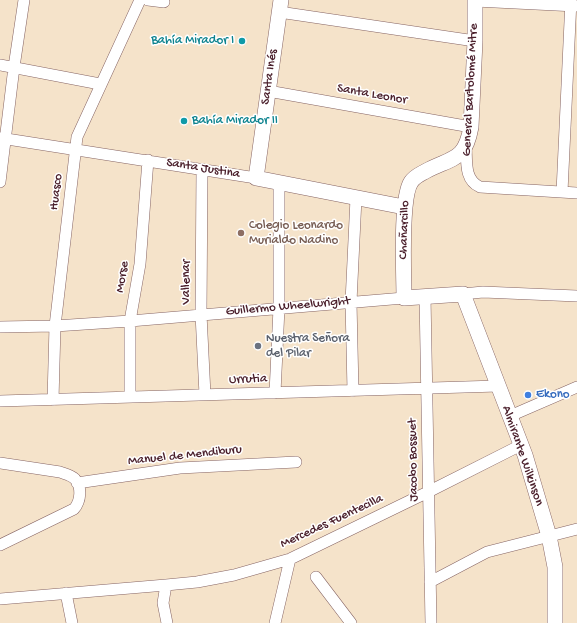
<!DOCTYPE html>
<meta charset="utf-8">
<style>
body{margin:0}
canvas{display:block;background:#f5e3ca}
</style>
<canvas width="577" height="623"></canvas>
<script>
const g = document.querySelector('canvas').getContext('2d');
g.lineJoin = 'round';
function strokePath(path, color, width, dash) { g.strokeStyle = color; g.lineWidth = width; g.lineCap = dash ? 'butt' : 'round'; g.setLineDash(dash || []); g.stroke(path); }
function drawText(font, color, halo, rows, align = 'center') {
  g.font = font + ' "Gochi Hand",sans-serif'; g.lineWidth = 3; g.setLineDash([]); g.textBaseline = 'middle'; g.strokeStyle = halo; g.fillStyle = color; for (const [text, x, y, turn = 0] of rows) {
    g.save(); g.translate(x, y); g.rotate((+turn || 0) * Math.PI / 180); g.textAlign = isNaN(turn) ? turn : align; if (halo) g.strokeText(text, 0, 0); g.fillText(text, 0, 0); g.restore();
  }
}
const street = new Path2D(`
 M 148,0 L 164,2
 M 475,1 L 576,6
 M 279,12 L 475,41
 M 0,65 L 100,84
 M 268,91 L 471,127
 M 0,138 L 256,178
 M 466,146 C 467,161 464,180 480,187 L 577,193
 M 202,169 L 201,314 L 205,395
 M 0,182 L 14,67 L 24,0
 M 562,192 L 571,0
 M 463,294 L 483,292 L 577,296
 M 425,296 L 431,623
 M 0,327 L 55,326 L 130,321 L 404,298
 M 353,391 L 351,302 L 356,198
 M 275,393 L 279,308 L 279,182
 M 130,397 L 130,321 L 140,264 L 148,160
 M 53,400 L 55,326 L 77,137 L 140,0
 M 0,401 L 498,386
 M 510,416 L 577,387
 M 0,463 L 60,472 C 65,474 71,475 75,479 C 82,487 81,501 74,509 L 0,545
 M 77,483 L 180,468 L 296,462
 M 316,577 L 351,623
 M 430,582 L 487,552 L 577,529
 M 166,585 L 163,603 L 167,623
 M 66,593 L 72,623
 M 0,599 L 166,585 L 197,582 L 234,575 L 290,559 L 428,492 L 521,445
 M 275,623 L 290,559`);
const secondary = new Path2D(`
 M 281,0 L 256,178 L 404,207
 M 475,0 L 475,41 L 471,127 C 465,161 453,157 426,171 C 421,174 415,176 411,182 C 400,199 404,274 404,298 L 463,294 L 525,455 L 549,536 L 555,567 L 555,623`);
const markers = [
 [242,41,4,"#0f9aa8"],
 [184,121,4,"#0f9aa8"],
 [241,233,4,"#8d6e63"],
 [258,346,4,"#6b7280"],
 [528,395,4,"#3f7fe0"]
];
const cultureNames = [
 ["Bahía Mirador I",234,41],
 ["Bahía Mirador II",192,121,"left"]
];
const streetNames = [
 ["Santa Inés",270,77,-82],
 ["General Bartolomé Mitre",471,90,-87],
 ["Santa Leonor",372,95,10],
 ["Santa Justina",203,169,9],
 ["Huasco",57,192,-83],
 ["Chañarcillo",405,230,-88],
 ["Morse",123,277,-81],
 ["Vallenar",187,282,-90],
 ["Guillermo Wheelwright",288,307,-5],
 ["Urrutia",248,380,-2],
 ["Manuel de Mendiburu",185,456,-6],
 ["Almirante Wilkinson",522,456,71],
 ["Jacobo Bossuet",414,460,-91],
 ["Mercedes Fuentecilla",332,522,-25]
];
const educationNames = [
 ["Colegio Leonardo",249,226],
 ["Murialdo Nadino",249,241]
];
const worshipNames = [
 ["Nuestra Señora",266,339],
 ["del Pilar",266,354]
];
const shopNames = [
 ["Ekono",536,395]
];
strokePath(street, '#866463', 12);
strokePath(secondary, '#866463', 16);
strokePath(street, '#fff', 11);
strokePath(secondary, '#fff', 15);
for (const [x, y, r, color] of markers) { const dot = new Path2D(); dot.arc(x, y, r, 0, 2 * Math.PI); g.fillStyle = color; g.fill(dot); strokePath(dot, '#fff', 1.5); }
drawText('13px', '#0d838f', '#fff', cultureNames, 'right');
drawText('13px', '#4a1f2b', '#fff', streetNames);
drawText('13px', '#785e54', '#fff', educationNames, 'left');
drawText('13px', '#5b616d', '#fff', worshipNames, 'left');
drawText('13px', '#366cbe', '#fff', shopNames, 'left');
</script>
